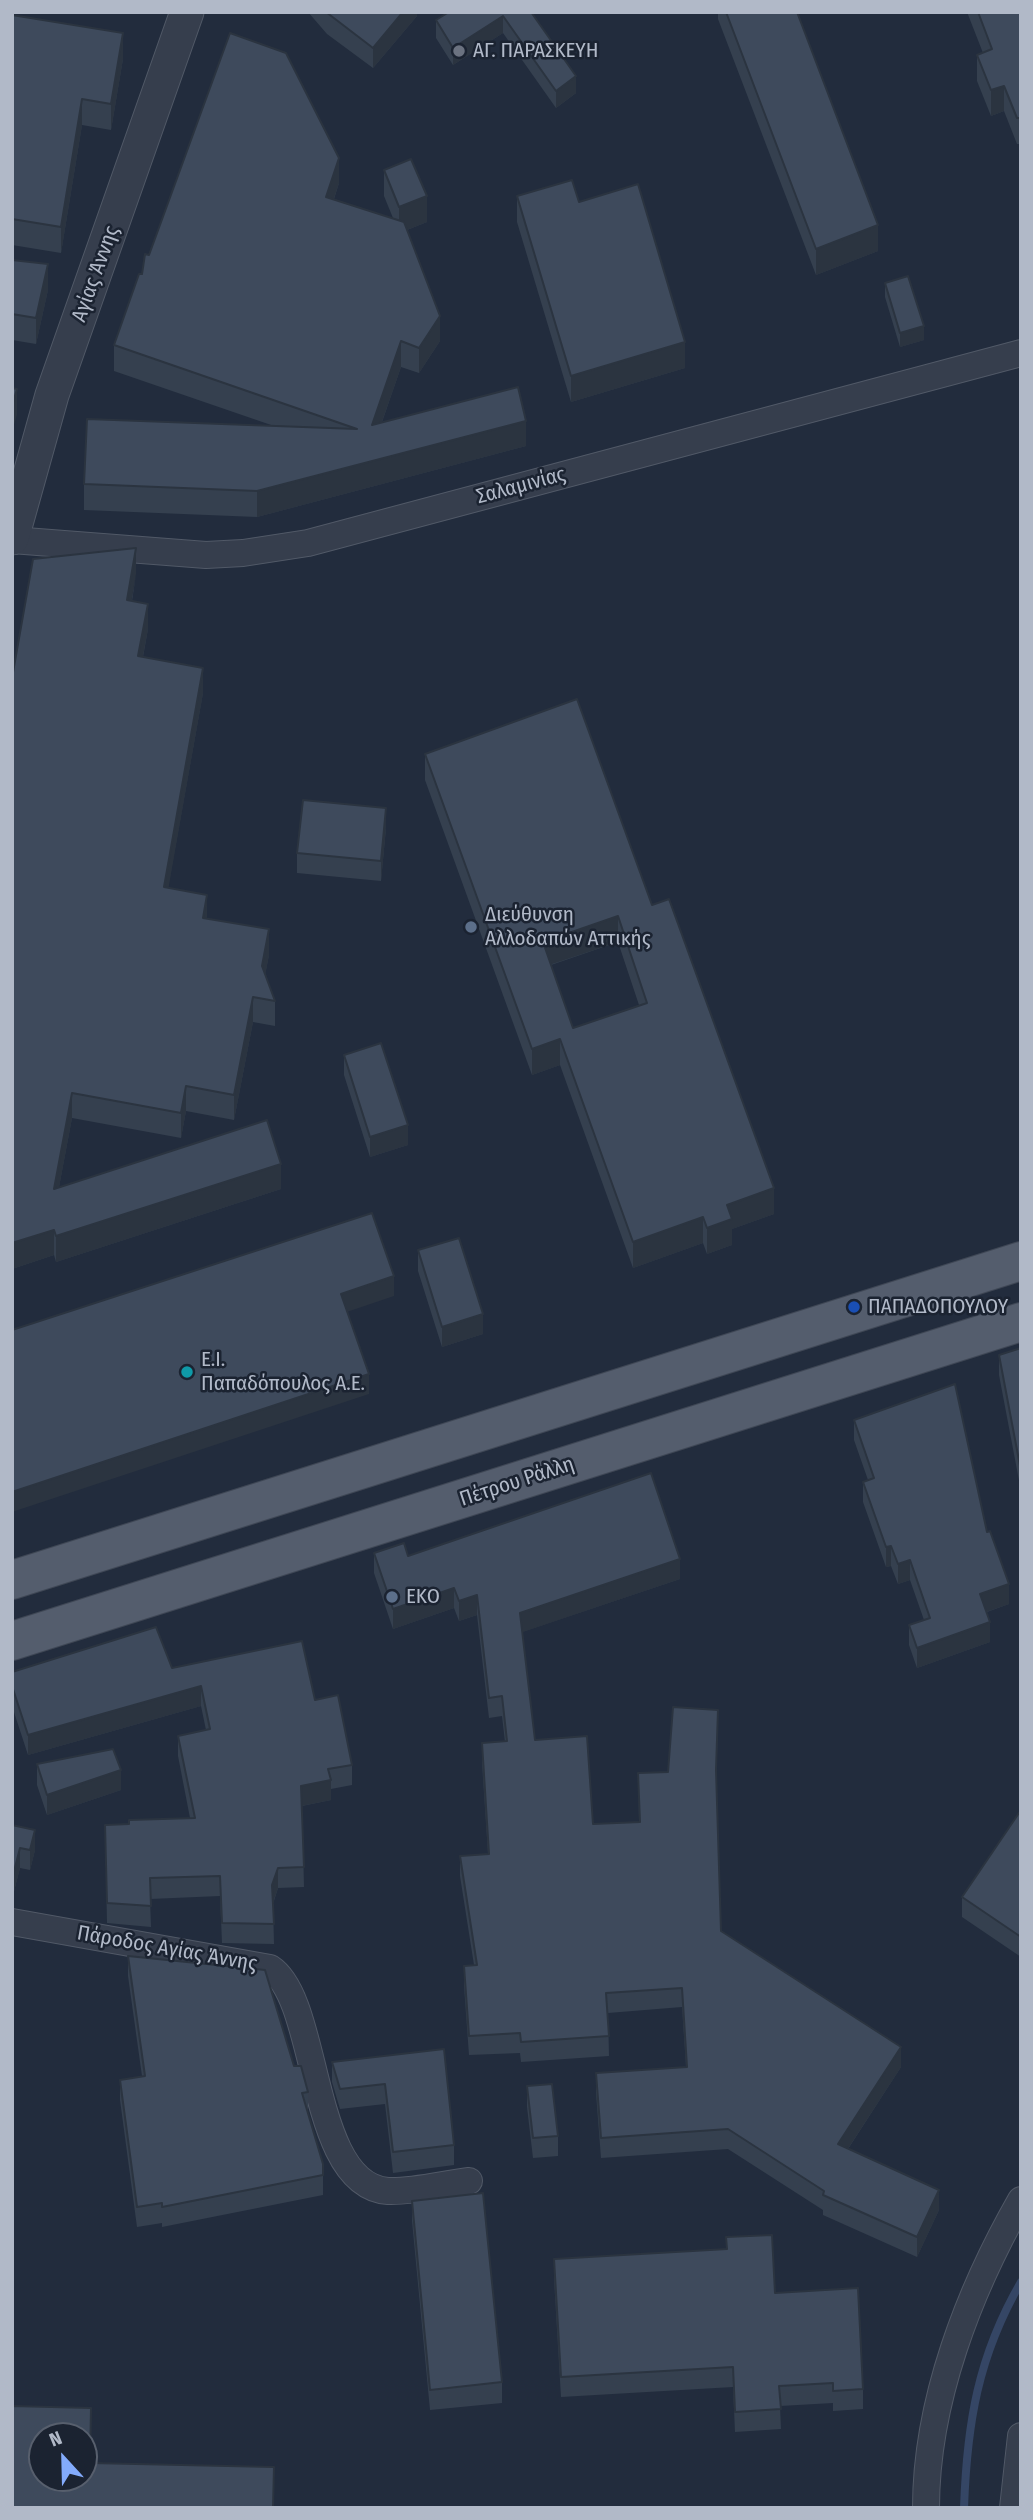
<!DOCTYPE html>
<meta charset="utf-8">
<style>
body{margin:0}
#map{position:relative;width:1033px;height:2520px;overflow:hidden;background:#222c3d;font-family:"Fira Sans Condensed",sans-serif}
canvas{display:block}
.frame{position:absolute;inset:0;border:14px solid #b1b9c8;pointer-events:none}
.north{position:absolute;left:28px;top:2422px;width:70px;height:70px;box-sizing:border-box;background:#1b2331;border:2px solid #575f6d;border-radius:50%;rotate:338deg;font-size:19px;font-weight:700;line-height:28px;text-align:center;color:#b1b9c8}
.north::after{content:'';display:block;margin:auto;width:24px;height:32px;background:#83abfc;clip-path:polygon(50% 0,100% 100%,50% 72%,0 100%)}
</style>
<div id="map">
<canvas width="1033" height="2520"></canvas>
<div class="frame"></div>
<div class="north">N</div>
</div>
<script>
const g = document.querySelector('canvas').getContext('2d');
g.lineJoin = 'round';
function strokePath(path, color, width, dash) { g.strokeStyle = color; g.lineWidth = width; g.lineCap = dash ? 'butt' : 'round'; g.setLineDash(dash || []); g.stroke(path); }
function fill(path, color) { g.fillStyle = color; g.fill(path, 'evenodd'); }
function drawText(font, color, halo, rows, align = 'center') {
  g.font = font + ' "Fira Sans Condensed",sans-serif'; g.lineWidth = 5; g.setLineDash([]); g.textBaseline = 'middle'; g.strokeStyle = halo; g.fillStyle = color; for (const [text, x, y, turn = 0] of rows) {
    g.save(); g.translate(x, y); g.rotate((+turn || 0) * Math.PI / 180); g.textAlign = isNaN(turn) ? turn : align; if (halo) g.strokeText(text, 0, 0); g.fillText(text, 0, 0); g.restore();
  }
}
const stream = new Path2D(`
 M 964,2508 C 967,2423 978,2356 1021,2282`);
const minor = new Path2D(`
 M 12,540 L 206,555 L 243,553 L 308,543 L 1021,353
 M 12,1922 L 270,1968 C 321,2001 308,2185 388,2191 C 414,2192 443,2184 469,2181
 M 926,2508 C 926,2401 969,2291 1021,2200
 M 1013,2508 L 1021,2436`);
const tertiary = new Path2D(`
 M 12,538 L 52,395 L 187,12`);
const primary = new Path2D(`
 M 12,1580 L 1021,1261
 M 12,1641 L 1021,1322`);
const wall = new Path2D(`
 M 308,12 L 417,12 L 417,16 L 373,68 L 327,34 Z
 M 531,12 L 576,93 L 556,108 L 503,33 L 453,65 L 436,38 L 436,20 Z
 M 718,12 L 797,12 L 878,251 L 816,275 L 718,19 Z
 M 967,12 L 1021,12 L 1021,144 L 1017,144 L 1004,111 L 991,116 L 977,81 L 977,55 L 983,53 Z
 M 12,15 L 123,59 L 111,130 L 82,125 L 61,253 L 12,245 Z
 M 384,170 L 427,222 L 407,230 L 440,341 L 419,373 L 401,367 L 382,422 L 526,446 L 257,517 L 84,510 L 84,484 L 274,426 L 114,371 L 114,345 L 149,255 L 339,183 L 334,199 L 393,218 L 384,196 Z
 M 517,196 L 579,202 L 685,368 L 571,402 L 517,222 Z
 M 12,260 L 48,290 L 36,344 L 12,340 Z
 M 885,283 L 924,340 L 900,347 L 885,297 Z
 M 136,574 L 132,601 L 148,629 L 143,657 L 203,693 L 168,888 L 207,918 L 269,955 L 265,975 L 275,1001 L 275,1026 L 253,1022 L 234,1120 L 186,1111 L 181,1138 L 72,1118 L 59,1187 L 281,1189 L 56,1262 L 54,1255 L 12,1269 Z
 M 425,754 L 652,905 L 774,1214 L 732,1229 L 732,1245 L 707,1254 L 703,1243 L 633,1268 L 560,1065 L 532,1075 L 425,780 ZM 618,942 L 639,1005 L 573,1028 L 551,965 Z
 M 386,828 L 381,881 L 297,873 L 297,853 Z
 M 344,1055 L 408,1145 L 370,1157 L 344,1075 Z
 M 418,1250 L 483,1334 L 442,1347 L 418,1271 Z
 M 1021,1348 L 1021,1491 L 999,1375 L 999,1355 Z
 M 854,1420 L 987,1532 L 1009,1604 L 987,1612 L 990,1642 L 917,1668 L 909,1645 L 909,1625 L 924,1620 L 910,1580 L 898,1584 L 891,1566 L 886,1567 L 863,1502 L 863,1482 L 868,1480 L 854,1440 Z
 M 374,1553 L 680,1579 L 522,1632 L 535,1740 L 593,1824 L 639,1822 L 638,1773 L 668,1772 L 718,1730 L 716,1781 L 721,1931 L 901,2067 L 848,2149 L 939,2210 L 917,2257 L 823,2215 L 823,2210 L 728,2149 L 601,2158 L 596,2093 L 596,2073 L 686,2067 L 682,2007 L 608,2013 L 609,2056 L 521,2062 L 520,2053 L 469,2055 L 464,1986 L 464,1966 L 474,1965 L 460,1876 L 460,1856 L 488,1854 L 482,1763 L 482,1743 L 505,1742 L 502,1716 L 489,1718 L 477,1615 L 459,1621 L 454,1608 L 393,1629 L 374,1573 Z
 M 172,1668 L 315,1700 L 352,1765 L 352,1785 L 331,1789 L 331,1800 L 302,1806 L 304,1887 L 278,1888 L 273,1904 L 274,1944 L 222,1943 L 220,1896 L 150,1899 L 151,1927 L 107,1923 L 105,1825 L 129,1824 L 190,1818 L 178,1756 L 178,1736 L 206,1730 L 201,1706 L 28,1755 L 12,1706 L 12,1672 Z
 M 37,1764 L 121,1790 L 47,1815 L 37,1785 Z
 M 1021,1810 L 1021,1957 L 962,1917 L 962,1897 Z
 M 12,1825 L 35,1850 L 30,1870 L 20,1868 L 12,1899 Z
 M 128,1956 L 294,2066 L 308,2092 L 308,2112 L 323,2164 L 323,2195 L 162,2227 L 162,2223 L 137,2227 L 120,2100 L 120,2080 L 142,2076 L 128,1976 Z
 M 444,2049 L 454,2145 L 454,2165 L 393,2173 L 385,2104 L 340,2109 L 332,2082 L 332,2062 Z
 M 527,2086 L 558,2136 L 558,2156 L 533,2158 L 527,2107 Z
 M 412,2201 L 502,2382 L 502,2403 L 430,2410 L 412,2221 Z
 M 726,2237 L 775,2293 L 863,2389 L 863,2409 L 833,2411 L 833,2403 L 780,2406 L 781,2429 L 735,2432 L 733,2387 L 561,2397 L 554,2279 L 554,2259 L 726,2249 Z`);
const shadedWall = new Path2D(`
 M 403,12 L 417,12 L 417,16 L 373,68 L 373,48 Z
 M 503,16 L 503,33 L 453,65 L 453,48 Z
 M 123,33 L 123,59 L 111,130 L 111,104 Z
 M 576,76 L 576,93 L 556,108 L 556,91 Z
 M 1004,86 L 1004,111 L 991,116 L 991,90 Z
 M 82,99 L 82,125 L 61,253 L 61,227 Z
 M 339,158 L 339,183 L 326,222 L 326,197 Z
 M 427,196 L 427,222 L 399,233 L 399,207 Z
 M 878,225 L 878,251 L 816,275 L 816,249 Z
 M 48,264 L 48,290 L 36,344 L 36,318 Z
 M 440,316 L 440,341 L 419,373 L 419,348 Z
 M 924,326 L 924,340 L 900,347 L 900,333 Z
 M 401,341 L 401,367 L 372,450 L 372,425 Z
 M 685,342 L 685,368 L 571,402 L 571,376 Z
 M 17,389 L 17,415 L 12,431 L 12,406 Z
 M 526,421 L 526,446 L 257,517 L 257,491 Z
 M 136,548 L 136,574 L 127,626 L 127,600 Z
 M 148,604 L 148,629 L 138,682 L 138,656 Z
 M 203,668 L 203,693 L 164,913 L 164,887 Z
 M 386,808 L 386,828 L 381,881 L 381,861 Z
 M 207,895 L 207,921 L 203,918 Z
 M 618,916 L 618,942 L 543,967 L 543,942 Z
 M 269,929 L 269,955 L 262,992 L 262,966 Z
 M 253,997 L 253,1022 L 234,1120 L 234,1095 Z
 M 560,1039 L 560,1065 L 532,1075 L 532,1049 Z
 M 186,1086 L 186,1111 L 181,1138 L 181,1113 Z
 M 72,1093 L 72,1118 L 54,1214 L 54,1189 Z
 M 408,1125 L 408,1145 L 370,1157 L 370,1137 Z
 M 281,1164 L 281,1189 L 56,1262 L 56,1236 Z
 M 774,1188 L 774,1214 L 732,1229 L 732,1245 L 707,1254 L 707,1228 L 727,1205 Z
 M 703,1217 L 703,1243 L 633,1268 L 633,1242 Z
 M 54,1230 L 54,1255 L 12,1269 L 12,1243 Z
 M 394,1276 L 394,1296 L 341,1314 L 341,1294 Z
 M 483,1314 L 483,1334 L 442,1347 L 442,1327 Z
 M 369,1374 L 369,1394 L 12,1512 L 12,1492 Z
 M 891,1546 L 891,1566 L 886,1567 L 886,1547 Z
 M 680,1559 L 680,1579 L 520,1633 L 520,1613 Z
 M 910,1560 L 910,1580 L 898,1584 L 898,1564 Z
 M 1009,1584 L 1009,1604 L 980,1614 L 980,1594 Z
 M 454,1588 L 454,1608 L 393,1629 L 393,1609 Z
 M 477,1595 L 477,1615 L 459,1621 L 459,1601 Z
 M 990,1622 L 990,1642 L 917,1668 L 917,1648 Z
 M 201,1686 L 201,1706 L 28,1755 L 28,1735 Z
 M 121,1770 L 121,1790 L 47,1815 L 47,1795 Z
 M 331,1780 L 331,1800 L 301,1806 L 301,1786 Z
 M 35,1830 L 35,1850 L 30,1870 L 30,1850 Z
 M 20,1848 L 20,1868 L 12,1899 L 12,1879 Z
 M 278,1868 L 278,1888 L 272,1905 L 272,1885 Z
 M 901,2047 L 901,2067 L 838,2164 L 838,2144 Z
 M 939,2190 L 939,2210 L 917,2257 L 917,2237 Z`);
const building = new Path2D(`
 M 326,12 L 403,12 L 373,48 Z
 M 449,12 L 531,12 L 576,76 L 556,91 L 503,16 L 453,48 L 436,20 Z
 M 726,12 L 797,12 L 878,225 L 816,249 Z
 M 978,12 L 1021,12 L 1021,118 L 1017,118 L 1004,86 L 991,90 L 977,55 L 992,49 Z
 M 12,15 L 123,33 L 111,104 L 82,99 L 61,227 L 12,219 Z
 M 230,33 L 286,53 L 339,158 L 326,197 L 404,222 L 440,316 L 419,348 L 401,341 L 372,425 L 518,387 L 526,421 L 257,491 L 84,484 L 87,419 L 357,429 L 114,345 L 139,274 L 142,274 L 145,254 L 149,255 Z
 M 411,159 L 427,196 L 399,207 L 384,170 Z
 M 572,180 L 579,202 L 638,184 L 685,342 L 571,376 L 517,196 Z
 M 12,260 L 48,264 L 36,318 L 12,314 Z
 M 908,276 L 924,326 L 900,333 L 885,283 Z
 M 12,388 L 17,389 L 12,406 Z
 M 136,548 L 127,600 L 148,604 L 138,656 L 203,668 L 164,887 L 207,895 L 203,918 L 269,929 L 262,966 L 275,1001 L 253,997 L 234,1095 L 186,1086 L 181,1113 L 72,1093 L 54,1189 L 267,1120 L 281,1164 L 56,1236 L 54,1230 L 12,1243 L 12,678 L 33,559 Z
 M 577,699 L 652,905 L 669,899 L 774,1188 L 727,1205 L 732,1219 L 707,1228 L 703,1217 L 633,1242 L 560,1039 L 532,1049 L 425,754 ZM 618,916 L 647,1003 L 573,1028 L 543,942 Z
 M 303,800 L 386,808 L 381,861 L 297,853 Z
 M 381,1043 L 408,1125 L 370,1137 L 344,1055 Z
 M 372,1213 L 394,1276 L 341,1294 L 369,1374 L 12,1492 L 12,1330 Z
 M 459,1238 L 483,1314 L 442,1327 L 418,1250 Z
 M 1021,1348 L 1021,1471 L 999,1355 Z
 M 955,1384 L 987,1532 L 990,1531 L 1009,1584 L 980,1594 L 990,1622 L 917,1648 L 909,1625 L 930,1618 L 910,1560 L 898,1564 L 891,1546 L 886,1547 L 863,1482 L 874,1478 L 854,1420 Z
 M 651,1473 L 680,1559 L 520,1613 L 535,1740 L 587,1736 L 593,1824 L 640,1822 L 638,1773 L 668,1772 L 673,1707 L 718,1710 L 716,1770 L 721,1931 L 901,2047 L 838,2144 L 939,2190 L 917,2237 L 823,2195 L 824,2191 L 728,2129 L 601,2138 L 596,2073 L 687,2067 L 682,1988 L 606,1993 L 609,2036 L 521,2042 L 520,2033 L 469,2036 L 464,1966 L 477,1965 L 460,1856 L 489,1854 L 482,1743 L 507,1741 L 502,1696 L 489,1698 L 477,1595 L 459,1601 L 454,1588 L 393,1609 L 374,1553 L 404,1543 L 408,1556 Z
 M 156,1627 L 172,1668 L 302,1641 L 315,1700 L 338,1695 L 352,1765 L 328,1769 L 331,1780 L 301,1786 L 304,1867 L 278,1868 L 272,1885 L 274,1924 L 222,1923 L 220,1876 L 150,1878 L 151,1906 L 107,1903 L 105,1825 L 129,1824 L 129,1820 L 195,1818 L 178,1736 L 210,1729 L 201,1686 L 28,1735 L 12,1686 L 12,1672 Z
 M 113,1749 L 121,1770 L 47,1795 L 37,1764 Z
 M 1021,1810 L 1021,1937 L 962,1897 Z
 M 12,1825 L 35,1830 L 30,1850 L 20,1848 L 12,1879 Z
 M 128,1956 L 265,1970 L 294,2066 L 301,2066 L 308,2092 L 302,2093 L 323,2164 L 323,2175 L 162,2207 L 162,2203 L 137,2207 L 120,2080 L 145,2076 Z
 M 444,2049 L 454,2145 L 393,2152 L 385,2084 L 340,2089 L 332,2062 Z
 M 552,2084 L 558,2136 L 533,2138 L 527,2086 Z
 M 483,2193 L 502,2382 L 430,2390 L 412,2201 Z
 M 772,2235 L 775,2293 L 858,2288 L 863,2389 L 833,2391 L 833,2383 L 779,2386 L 781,2409 L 735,2412 L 733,2367 L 561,2377 L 554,2259 L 727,2249 L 726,2237 Z
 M 12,2406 L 91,2408 L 90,2463 L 274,2467 L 273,2508 L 12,2508 ZM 42,2436 L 84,2436 L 84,2478 L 42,2478 Z`);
const markers = [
 [459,51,7,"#6b7280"],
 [471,927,7,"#5c6f8a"],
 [854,1307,7,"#1a4fb4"],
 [187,1372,7,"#0f9aa8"],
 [392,1597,7,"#5c6f8a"]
];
const poiNames = [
 ["ΑΓ. ΠΑΡΑΣΚΕΥΗ",473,51],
 ["Διεύθυνση",485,915],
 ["Αλλοδαπών Αττικής",485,939],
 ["ΠΑΠΑΔΟΠΟΥΛΟΥ",868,1307],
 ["Ε.Ι.",201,1360],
 ["Παπαδόπουλος Α.Ε.",201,1384],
 ["EKO",406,1597]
];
const streetNames = [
 ["Αγίας Άννης",96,274,-70],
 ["Σαλαμινίας",521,486,-15],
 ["Πέτρου Ράλλη",517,1482,-18],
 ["Πάροδος Αγίας Άννης",167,1949,10]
];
strokePath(stream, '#354665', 8);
strokePath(minor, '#515967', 28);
strokePath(tertiary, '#515967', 35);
strokePath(primary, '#3f4755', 40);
strokePath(minor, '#363e4d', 26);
strokePath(tertiary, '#363e4d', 33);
strokePath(primary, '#545d6d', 38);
fill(wall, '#35404f');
fill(shadedWall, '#2b3440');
fill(building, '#3e4a5c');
strokePath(building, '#2b3440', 2);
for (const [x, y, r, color] of markers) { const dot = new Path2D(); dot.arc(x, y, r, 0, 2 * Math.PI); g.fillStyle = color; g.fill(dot); strokePath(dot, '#1b2331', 2.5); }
drawText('21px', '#b1b9c8', '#1b2331', poiNames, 'left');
drawText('21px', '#b1b9c8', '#1b2331', streetNames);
</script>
